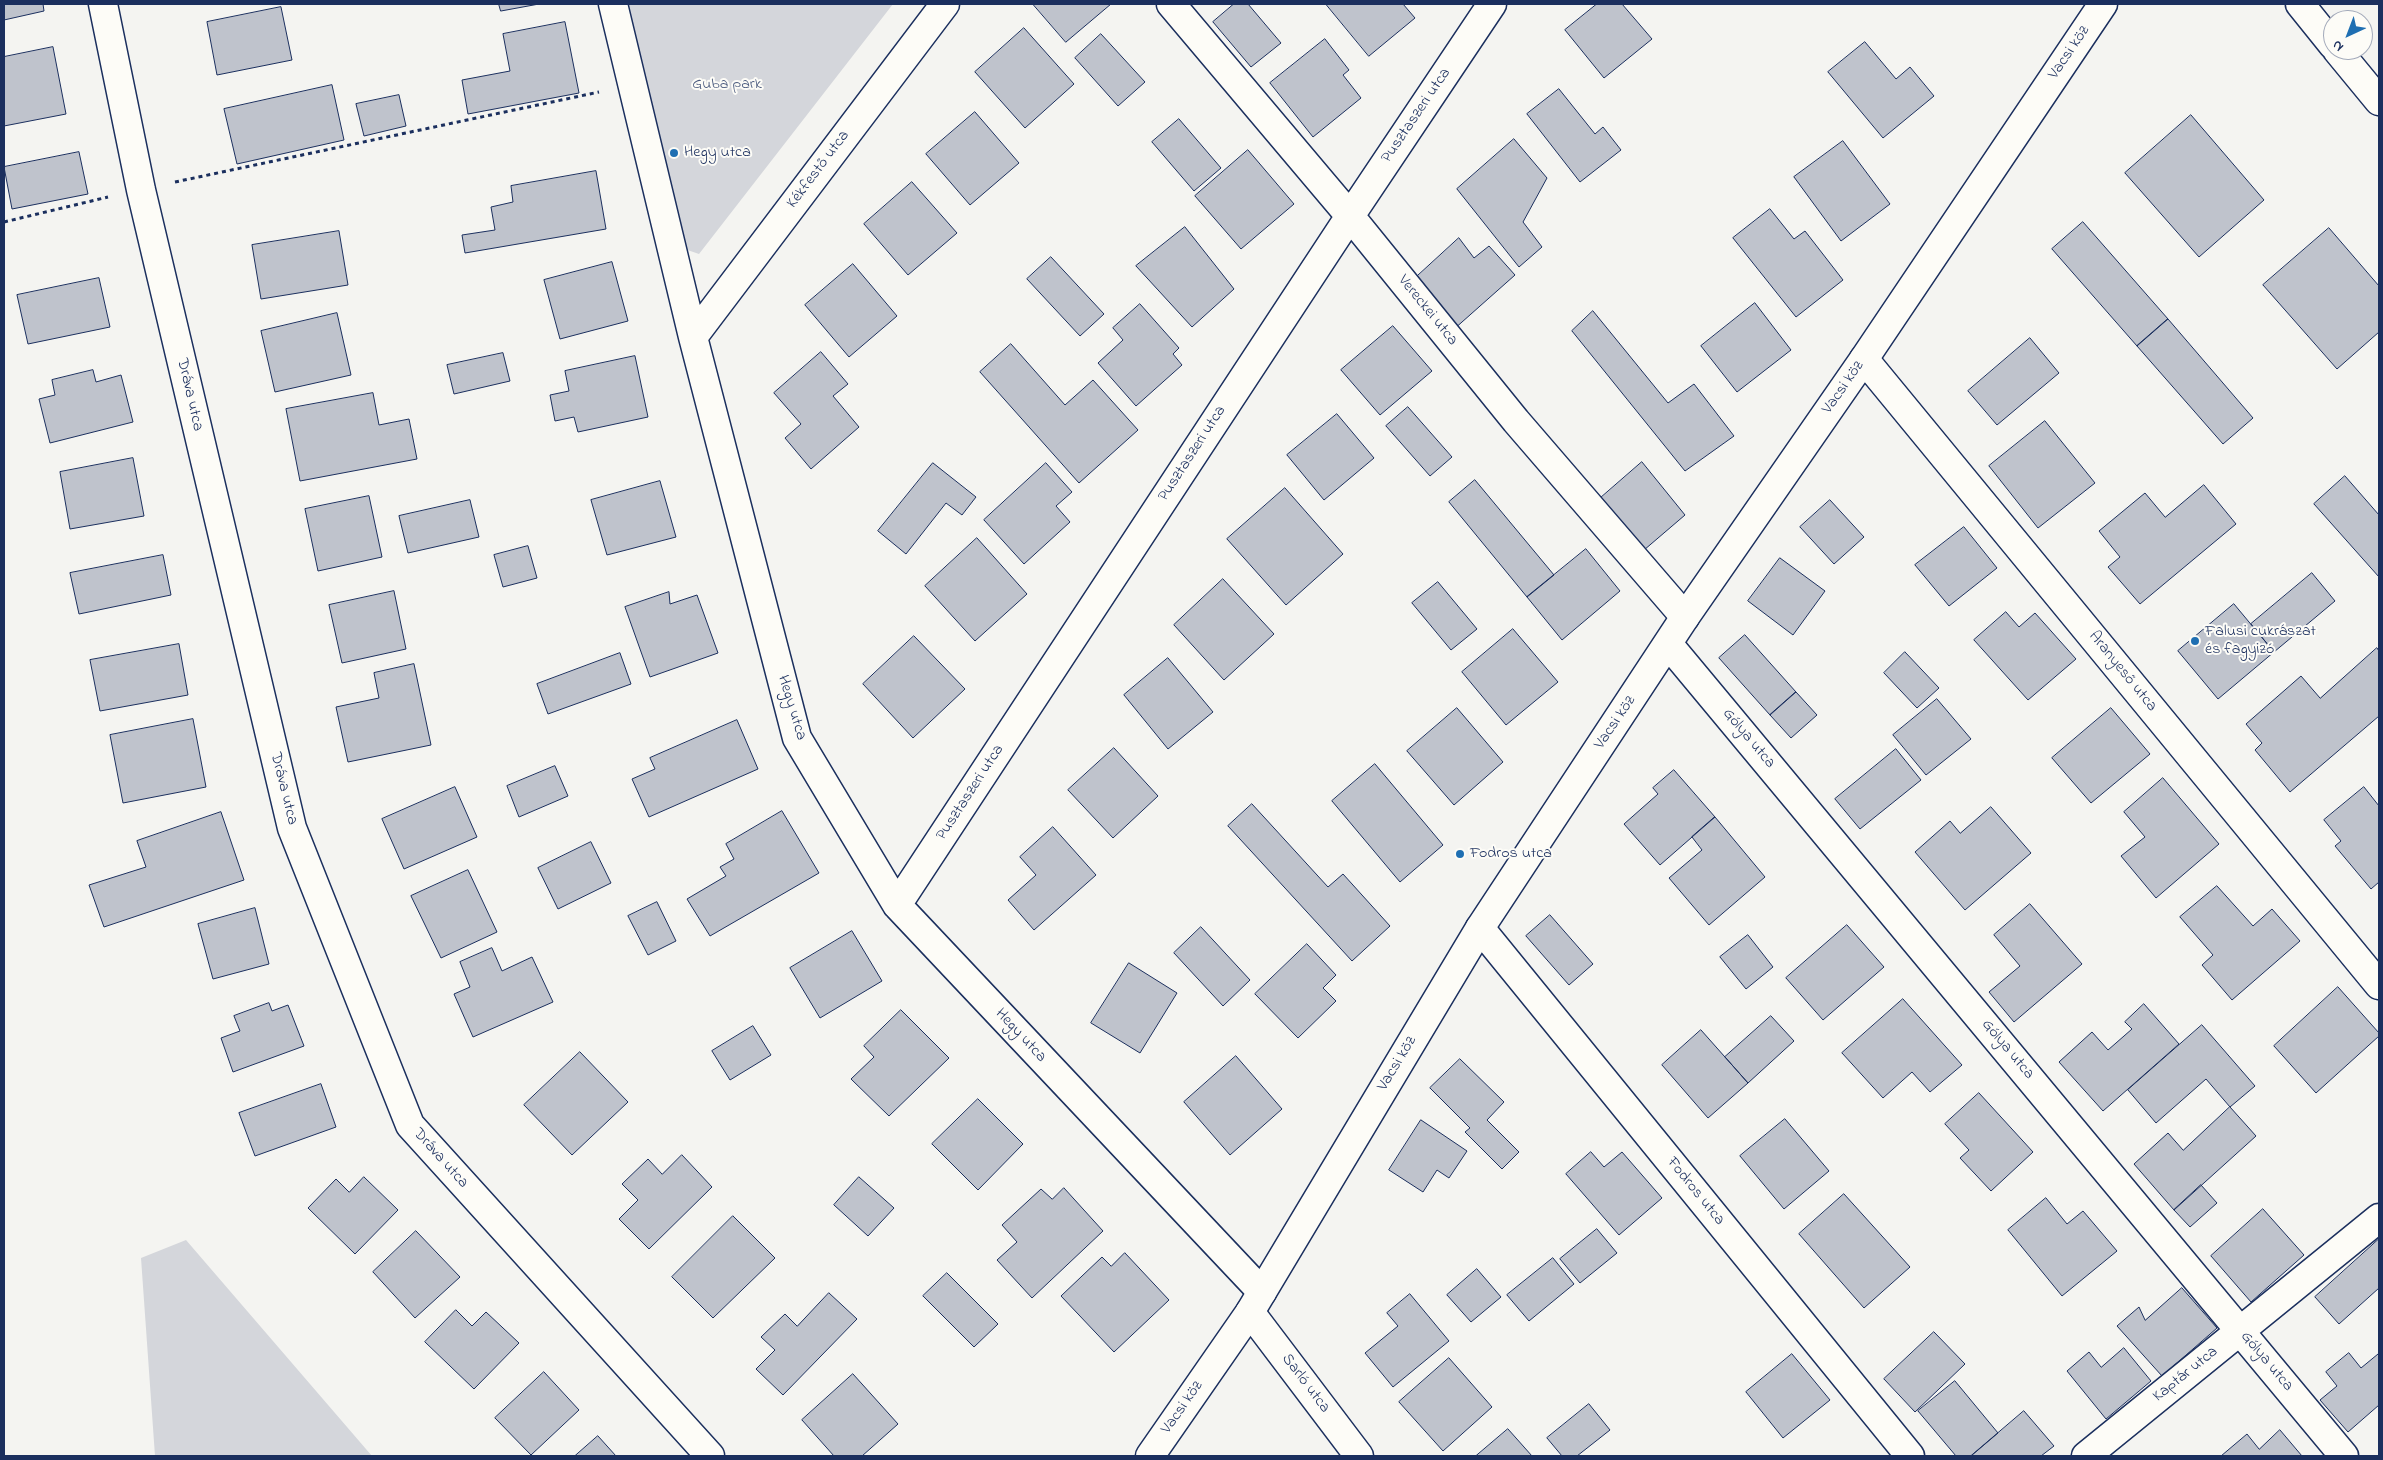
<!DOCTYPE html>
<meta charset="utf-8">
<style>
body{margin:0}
#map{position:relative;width:2383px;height:1460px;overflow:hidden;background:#f4f4f1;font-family:"Indie Flower",sans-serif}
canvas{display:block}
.frame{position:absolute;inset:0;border:5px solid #1b2f5e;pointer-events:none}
.north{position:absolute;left:2323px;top:10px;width:50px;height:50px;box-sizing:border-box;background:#fdfcf7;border:1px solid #a3aaba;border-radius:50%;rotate:223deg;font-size:14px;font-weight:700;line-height:20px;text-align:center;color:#1b2f5e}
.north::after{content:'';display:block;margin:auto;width:18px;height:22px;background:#1f6fb2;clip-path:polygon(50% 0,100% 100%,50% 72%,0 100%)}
</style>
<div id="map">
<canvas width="2383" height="1460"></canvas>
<div class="frame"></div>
<div class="north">N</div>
</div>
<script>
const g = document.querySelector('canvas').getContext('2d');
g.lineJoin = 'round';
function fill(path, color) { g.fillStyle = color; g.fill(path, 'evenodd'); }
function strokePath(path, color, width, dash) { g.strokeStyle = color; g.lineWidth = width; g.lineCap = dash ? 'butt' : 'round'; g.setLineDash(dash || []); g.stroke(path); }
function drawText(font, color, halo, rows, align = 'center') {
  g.font = font + ' "Indie Flower",sans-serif'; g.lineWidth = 4; g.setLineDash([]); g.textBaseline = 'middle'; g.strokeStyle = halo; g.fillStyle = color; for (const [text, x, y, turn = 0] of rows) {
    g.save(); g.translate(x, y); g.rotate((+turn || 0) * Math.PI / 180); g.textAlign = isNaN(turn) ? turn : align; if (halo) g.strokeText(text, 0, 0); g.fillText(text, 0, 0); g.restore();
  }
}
const green = new Path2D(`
 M 628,4 L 893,4 L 699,254 L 676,246 Z
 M 186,1240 L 372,1456 L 155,1456 L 141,1258 Z`);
const building = new Path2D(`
 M 4,4 L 43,4 L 44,11 L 4,20 Z
 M 499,4 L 539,4 L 501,11 Z
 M 1033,4 L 1111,4 L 1066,42 Z
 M 1234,4 L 1248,4 L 1281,43 L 1251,67 L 1213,22 Z
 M 1326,4 L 1403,4 L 1415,18 L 1369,56 Z
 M 1597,4 L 1622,4 L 1652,39 L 1604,78 L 1565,30 Z
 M 281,7 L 292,60 L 217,75 L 207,22 Z
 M 565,22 L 579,93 L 468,114 L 462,80 L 510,71 L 503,34 Z
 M 1024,28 L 1074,84 L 1025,128 L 975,72 Z
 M 1101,34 L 1145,82 L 1118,106 L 1075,58 Z
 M 1325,39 L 1349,70 L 1343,75 L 1361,98 L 1313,137 L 1270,83 Z
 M 1865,42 L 1896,79 L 1910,67 L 1934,96 L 1883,138 L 1828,72 Z
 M 53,47 L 66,114 L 4,126 L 4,57 Z
 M 332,85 L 344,140 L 237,164 L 224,109 Z
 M 1559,89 L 1595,134 L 1603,127 L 1621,150 L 1580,182 L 1527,114 Z
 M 399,95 L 406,126 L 364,136 L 356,104 Z
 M 975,112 L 1019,163 L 970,205 L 926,154 Z
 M 2191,115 L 2264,200 L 2199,257 L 2125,173 Z
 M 1179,119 L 1221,168 L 1194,191 L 1152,142 Z
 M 1514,139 L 1547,178 L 1523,222 L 1542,247 L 1519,267 L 1457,189 Z
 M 1843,141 L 1890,204 L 1841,241 L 1794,177 Z
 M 1248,150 L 1294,204 L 1241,249 L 1195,196 Z
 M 79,152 L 88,194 L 12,209 L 4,167 Z
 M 596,171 L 606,229 L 465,253 L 462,235 L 495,230 L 491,207 L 513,202 L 511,186 Z
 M 912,182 L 957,233 L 908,275 L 864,224 Z
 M 1770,209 L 1794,239 L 1805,231 L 1843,280 L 1796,317 L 1733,238 Z
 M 2083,222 L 2168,319 L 2137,346 L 2052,249 Z
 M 1185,227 L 1234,289 L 1192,327 L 1136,266 Z
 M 2329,228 L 2379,286 L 2379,332 L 2337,369 L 2263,285 Z
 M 339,231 L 348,285 L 261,299 L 252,245 Z
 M 1459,238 L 1474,258 L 1489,246 L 1515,275 L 1453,330 L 1411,282 Z
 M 1051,257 L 1104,314 L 1080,336 L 1027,279 Z
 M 612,262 L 628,321 L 560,339 L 544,280 Z
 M 853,264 L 897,316 L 849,357 L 805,305 Z
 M 99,278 L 110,327 L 28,344 L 17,295 Z
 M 1755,303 L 1791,350 L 1737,392 L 1701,346 Z
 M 1140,304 L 1179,348 L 1173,354 L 1182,365 L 1136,406 L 1098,363 L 1123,340 L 1113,328 Z
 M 1593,311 L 1668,403 L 1694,384 L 1734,436 L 1685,471 L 1572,331 Z
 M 337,313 L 351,375 L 275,392 L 261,331 Z
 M 2168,319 L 2253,418 L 2223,444 L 2137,346 Z
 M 1393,326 L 1432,371 L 1380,415 L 1341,370 Z
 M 2030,338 L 2059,373 L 1997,425 L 1968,391 Z
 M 1011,344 L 1065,405 L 1093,380 L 1138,430 L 1079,483 L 980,372 Z
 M 821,352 L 848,384 L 833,396 L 859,427 L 811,469 L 785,438 L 801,424 L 774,393 Z
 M 503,353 L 510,381 L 454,394 L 447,365 Z
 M 635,356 L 648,417 L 578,432 L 574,417 L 555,421 L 550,395 L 569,391 L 565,371 Z
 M 93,370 L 96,382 L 121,375 L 133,422 L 50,443 L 39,399 L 55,395 L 52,380 Z
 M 373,393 L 379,425 L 409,419 L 417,459 L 300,481 L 286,409 Z
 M 1408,407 L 1452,457 L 1430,476 L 1386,426 Z
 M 1337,414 L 1374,458 L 1324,500 L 1287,455 Z
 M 2045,421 L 2095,483 L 2038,528 L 1989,466 Z
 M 133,458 L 144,516 L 70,529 L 60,472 Z
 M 1642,462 L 1685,515 L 1637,556 L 1596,502 Z
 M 933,463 L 976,497 L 962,515 L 946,503 L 906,554 L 878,531 Z
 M 1046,463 L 1072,492 L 1056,506 L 1070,522 L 1024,564 L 984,520 Z
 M 2345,476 L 2379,515 L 2379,577 L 2314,504 Z
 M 1475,480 L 1554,575 L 1527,597 L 1449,502 Z
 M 660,481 L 676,537 L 607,555 L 591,500 Z
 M 2204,485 L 2236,524 L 2140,604 L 2108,567 L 2120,557 L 2099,531 L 2145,493 L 2165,517 Z
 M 1285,488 L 1343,554 L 1286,605 L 1227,539 Z
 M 369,496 L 382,557 L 318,571 L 305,509 Z
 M 470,500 L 479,537 L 408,553 L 399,516 Z
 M 1830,500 L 1864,537 L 1834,564 L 1800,527 Z
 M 1964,527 L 1997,568 L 1949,606 L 1915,565 Z
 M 977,538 L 1027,594 L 975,641 L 925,586 Z
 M 528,546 L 537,578 L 503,587 L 494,555 Z
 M 1586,549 L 1620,591 L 1562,640 L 1527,597 Z
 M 163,555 L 171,595 L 79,614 L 70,573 Z
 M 1780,558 L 1825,591 L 1793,635 L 1748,601 Z
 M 2312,573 L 2335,601 L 2274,652 L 2251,624 Z
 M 1223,579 L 1274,634 L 1224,680 L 1174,625 Z
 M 1438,582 L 1477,629 L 1451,650 L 1412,603 Z
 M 394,591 L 406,649 L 342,663 L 329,605 Z
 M 669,592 L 670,604 L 697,595 L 718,653 L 650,677 L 625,607 Z
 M 2234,604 L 2274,652 L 2218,699 L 2178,651 Z
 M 2006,612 L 2019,627 L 2035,613 L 2076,659 L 2028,700 L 1974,640 Z
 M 1513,629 L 1558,682 L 1506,725 L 1462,672 Z
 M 1745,635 L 1796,692 L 1770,715 L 1719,658 Z
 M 914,636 L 965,689 L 913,738 L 863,684 Z
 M 179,644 L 188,695 L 100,711 L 90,660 Z
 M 2377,648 L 2379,651 L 2379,716 L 2290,792 L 2255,750 L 2262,743 L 2246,724 L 2301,676 L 2320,698 Z
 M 1905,652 L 1939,688 L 1917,708 L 1884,673 Z
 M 620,653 L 631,684 L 548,714 L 537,684 Z
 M 1168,658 L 1213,712 L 1168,749 L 1124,695 Z
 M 414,664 L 431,745 L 348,762 L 336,707 L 379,698 L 374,673 Z
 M 1796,692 L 1817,715 L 1791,738 L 1770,715 Z
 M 1937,699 L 1971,739 L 1926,775 L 1893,735 Z
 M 1457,708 L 1503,762 L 1454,805 L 1407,751 Z
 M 2111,708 L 2150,754 L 2091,803 L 2052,758 Z
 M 193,719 L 206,787 L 123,803 L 110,735 Z
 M 737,720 L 758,769 L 649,817 L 632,779 L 655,769 L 650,758 Z
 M 1114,748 L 1158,796 L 1113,838 L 1068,790 Z
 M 1896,749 L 1921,780 L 1860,829 L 1835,799 Z
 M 1375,764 L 1443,845 L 1400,882 L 1332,801 Z
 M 555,766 L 568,796 L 519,817 L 507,786 Z
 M 1674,770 L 1715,817 L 1660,865 L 1624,824 L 1658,794 L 1653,788 Z
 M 2163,778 L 2219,844 L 2156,898 L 2121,856 L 2145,837 L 2124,812 Z
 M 455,787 L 477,837 L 404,869 L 382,819 Z
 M 2364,787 L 2379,806 L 2379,882 L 2371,889 L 2335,846 L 2341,841 L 2324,820 Z
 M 1252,804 L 1328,887 L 1343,874 L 1390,926 L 1352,961 L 1228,826 Z
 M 1991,807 L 2031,853 L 1965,910 L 1915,852 L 1950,821 L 1960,833 Z
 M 782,811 L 819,873 L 710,936 L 687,899 L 726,876 L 720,867 L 734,859 L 726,844 Z
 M 221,812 L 244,880 L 104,927 L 89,885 L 146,867 L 137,841 Z
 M 1715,817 L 1765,877 L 1709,925 L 1669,878 L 1702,850 L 1692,837 Z
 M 1053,827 L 1096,875 L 1034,930 L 1008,900 L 1036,875 L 1020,857 Z
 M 591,842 L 611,883 L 558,909 L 538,868 Z
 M 468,870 L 497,932 L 441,958 L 411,896 Z
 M 2217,886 L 2253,926 L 2272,909 L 2300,941 L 2232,1000 L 2202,965 L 2213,955 L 2180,917 Z
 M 657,902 L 676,941 L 648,955 L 628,916 Z
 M 2030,904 L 2082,964 L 2014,1022 L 1989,992 L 2020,966 L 1994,935 Z
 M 255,908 L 269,964 L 213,979 L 198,924 Z
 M 1550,915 L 1593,964 L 1569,985 L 1526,936 Z
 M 1847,925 L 1884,967 L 1823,1020 L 1786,978 Z
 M 1201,927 L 1250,980 L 1223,1006 L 1174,953 Z
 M 852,931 L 882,981 L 820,1018 L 790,968 Z
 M 1748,935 L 1773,967 L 1746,989 L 1720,957 Z
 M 1307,944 L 1336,975 L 1323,988 L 1336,1001 L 1298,1038 L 1255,994 Z
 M 492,948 L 502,971 L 532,957 L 553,1002 L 473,1037 L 454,994 L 470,987 L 460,962 Z
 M 1129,963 L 1177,993 L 1140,1053 L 1091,1023 Z
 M 2338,987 L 2379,1033 L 2379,1036 L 2316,1093 L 2274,1046 Z
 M 1903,999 L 1962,1065 L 1930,1092 L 1912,1072 L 1883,1098 L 1842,1053 Z
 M 269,1003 L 272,1011 L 288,1005 L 304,1046 L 233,1072 L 221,1038 L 240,1031 L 234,1016 Z
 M 2144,1004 L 2179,1044 L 2103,1111 L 2059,1062 L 2092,1032 L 2108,1050 L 2132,1029 L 2125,1022 Z
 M 901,1010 L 949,1058 L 889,1116 L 851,1079 L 874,1057 L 864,1046 Z
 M 1771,1016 L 1794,1041 L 1748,1083 L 1725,1057 Z
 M 2202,1025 L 2255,1086 L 2230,1107 L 2206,1079 L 2156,1123 L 2128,1090 Z
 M 753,1026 L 771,1055 L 730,1080 L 712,1051 Z
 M 1701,1030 L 1748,1083 L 1708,1118 L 1662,1065 Z
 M 580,1052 L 628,1102 L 572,1155 L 524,1105 Z
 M 1236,1056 L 1282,1109 L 1230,1155 L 1184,1102 Z
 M 1460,1059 L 1504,1102 L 1487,1120 L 1519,1152 L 1502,1169 L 1465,1132 L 1470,1128 L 1430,1088 Z
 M 321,1084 L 336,1127 L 255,1156 L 239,1113 Z
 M 1979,1093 L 2033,1152 L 1991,1191 L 1960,1158 L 1969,1150 L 1945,1124 Z
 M 978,1099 L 1023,1144 L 978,1190 L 932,1144 Z
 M 2230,1107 L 2256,1136 L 2174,1210 L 2134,1164 L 2168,1133 L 2183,1150 Z
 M 1785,1119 L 1829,1171 L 1784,1209 L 1740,1156 Z
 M 1421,1120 L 1467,1151 L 1449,1178 L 1437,1170 L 1423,1192 L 1389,1170 Z
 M 1591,1152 L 1604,1167 L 1622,1152 L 1662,1198 L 1619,1235 L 1566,1174 Z
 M 682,1155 L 712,1187 L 649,1249 L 619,1219 L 638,1200 L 622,1184 L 648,1159 L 662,1174 Z
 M 364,1177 L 398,1210 L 355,1254 L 308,1208 L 336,1179 L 349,1192 Z
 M 859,1177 L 894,1208 L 868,1236 L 834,1205 Z
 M 2201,1185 L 2217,1203 L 2190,1227 L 2174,1210 Z
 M 1064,1188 L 1103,1231 L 1032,1298 L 997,1260 L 1017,1242 L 1002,1225 L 1041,1189 L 1052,1199 Z
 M 1844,1194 L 1910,1267 L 1864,1308 L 1799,1234 Z
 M 2046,1198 L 2067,1224 L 2083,1211 L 2117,1251 L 2062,1296 L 2008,1230 Z
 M 2263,1209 L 2304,1255 L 2251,1302 L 2211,1256 Z
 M 733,1216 L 775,1258 L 713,1318 L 672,1277 Z
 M 1597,1229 L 1617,1253 L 1580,1283 L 1560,1259 Z
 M 416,1231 L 460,1277 L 415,1318 L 373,1272 Z
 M 2379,1239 L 2379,1288 L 2339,1324 L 2315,1297 Z
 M 1125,1253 L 1169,1300 L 1114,1352 L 1061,1296 L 1102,1257 L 1111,1266 Z
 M 1553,1258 L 1574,1284 L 1529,1321 L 1507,1295 Z
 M 1477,1269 L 1501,1297 L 1471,1322 L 1447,1295 Z
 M 947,1273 L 998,1324 L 974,1347 L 923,1296 Z
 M 2182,1288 L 2217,1328 L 2162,1376 L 2117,1326 L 2139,1307 L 2145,1320 Z
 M 829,1293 L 857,1319 L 783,1395 L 756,1369 L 775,1350 L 761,1337 L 785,1314 L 797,1326 Z
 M 1410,1294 L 1449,1341 L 1393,1387 L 1365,1353 L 1398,1326 L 1387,1313 Z
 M 456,1310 L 472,1326 L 486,1312 L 519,1343 L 474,1389 L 425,1342 Z
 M 1934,1332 L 1965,1364 L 1915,1412 L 1884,1379 Z
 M 2124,1348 L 2151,1381 L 2106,1419 L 2067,1371 L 2089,1352 L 2101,1367 Z
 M 2349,1353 L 2361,1368 L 2378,1354 L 2379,1356 L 2379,1405 L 2348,1432 L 2320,1400 L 2337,1386 L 2326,1372 Z
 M 1792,1354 L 1830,1400 L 1783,1438 L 1746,1392 Z
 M 1449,1358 L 1492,1407 L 1443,1451 L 1399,1402 Z
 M 544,1372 L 579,1410 L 531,1455 L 495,1418 Z
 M 853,1374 L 898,1424 L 862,1456 L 834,1456 L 802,1420 Z
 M 1955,1381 L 1998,1433 L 1971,1456 L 1956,1456 L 1918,1411 Z
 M 1589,1404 L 1610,1430 L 1577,1456 L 1562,1456 L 1547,1438 Z
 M 2024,1411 L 2054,1446 L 2041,1456 L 1971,1456 Z
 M 1508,1429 L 1532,1456 L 1476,1456 Z
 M 2280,1430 L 2302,1456 L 2221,1456 L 2247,1434 L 2259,1449 Z
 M 598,1436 L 616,1456 L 575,1456 Z`);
const path = new Path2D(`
 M 175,182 L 599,92
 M 4,222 L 108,197`);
const minor = new Path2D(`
 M 103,4 L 141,190 L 292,828 L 410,1125 L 710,1456
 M 613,4 L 693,337 L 797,738 L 897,905 L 1262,1292
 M 1171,4 L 1350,216 L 1516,421 L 1685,617
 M 693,337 L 945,4
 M 1864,359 L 2379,985
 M 1669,645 L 2344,1456
 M 897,905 L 1350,216 L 1492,4
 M 1480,928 L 1910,1456
 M 1250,1312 L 1359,1456
 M 2086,1456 L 2379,1218`);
const tertiary = new Path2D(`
 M 2300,4 L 2333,45
 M 2337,50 L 2379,101
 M 1150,1456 L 1250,1312 L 1480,928 L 1685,617 L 1864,359 L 2103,4`);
const markers = [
 [674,153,5,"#1f6fb2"],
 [2195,641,5,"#1f6fb2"],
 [1460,854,5,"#1f6fb2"]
];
const streetNames = [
 ["Vacsi köz",2070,53,-56],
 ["Pusztaszeri utca",1417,116,-56],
 ["Kékfestő utca",819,170,-53],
 ["Vereckei utca",1427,311,51],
 ["Vacsi köz",1844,388,-55],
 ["Dráva utca",189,395,77],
 ["Pusztaszeri utca",1193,454,-57],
 ["Aranyeső utca",2122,672,51],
 ["Hegy utca",791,708,73],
 ["Vacsi köz",1616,723,-56],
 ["Gólya utca",1748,739,50],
 ["Dráva utca",283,789,76],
 ["Pusztaszeri utca",971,793,-57],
 ["Hegy utca",1020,1036,47],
 ["Gólya utca",2007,1050,50],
 ["Vacsi köz",1398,1064,-59],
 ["Dráva utca",440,1159,48],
 ["Fodros utca",1695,1192,51],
 ["Gólya utca",2266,1362,50],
 ["Kaptár utca",2186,1375,-39],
 ["Sarló utca",1305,1384,53],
 ["Vacsi köz",1183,1408,-55]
];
const parkNames = [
 ["Guba park",727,85]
];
const poiNames = [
 ["Hegy utca",684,153],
 ["Falusi cukrászat",2205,632],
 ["és fagyizó",2205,650],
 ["Fodros utca",1470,854]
];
fill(green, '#d4d6db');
fill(building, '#bfc3cc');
strokePath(building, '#1b2f5e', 1);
strokePath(minor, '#1b2f5e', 31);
strokePath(tertiary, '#1b2f5e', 31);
strokePath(path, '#1b2f5e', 3, [4, 4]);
strokePath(minor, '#fdfcf7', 28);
strokePath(tertiary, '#fdfcf7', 28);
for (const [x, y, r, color] of markers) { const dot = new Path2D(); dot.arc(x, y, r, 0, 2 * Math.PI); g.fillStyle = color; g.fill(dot); strokePath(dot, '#fdfcf7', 2); }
drawText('16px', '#1b2f5e', '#fdfcf7', streetNames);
drawText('16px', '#49597d', '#fdfcf7', parkNames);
drawText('16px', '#1b2f5e', '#fdfcf7', poiNames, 'left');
</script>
